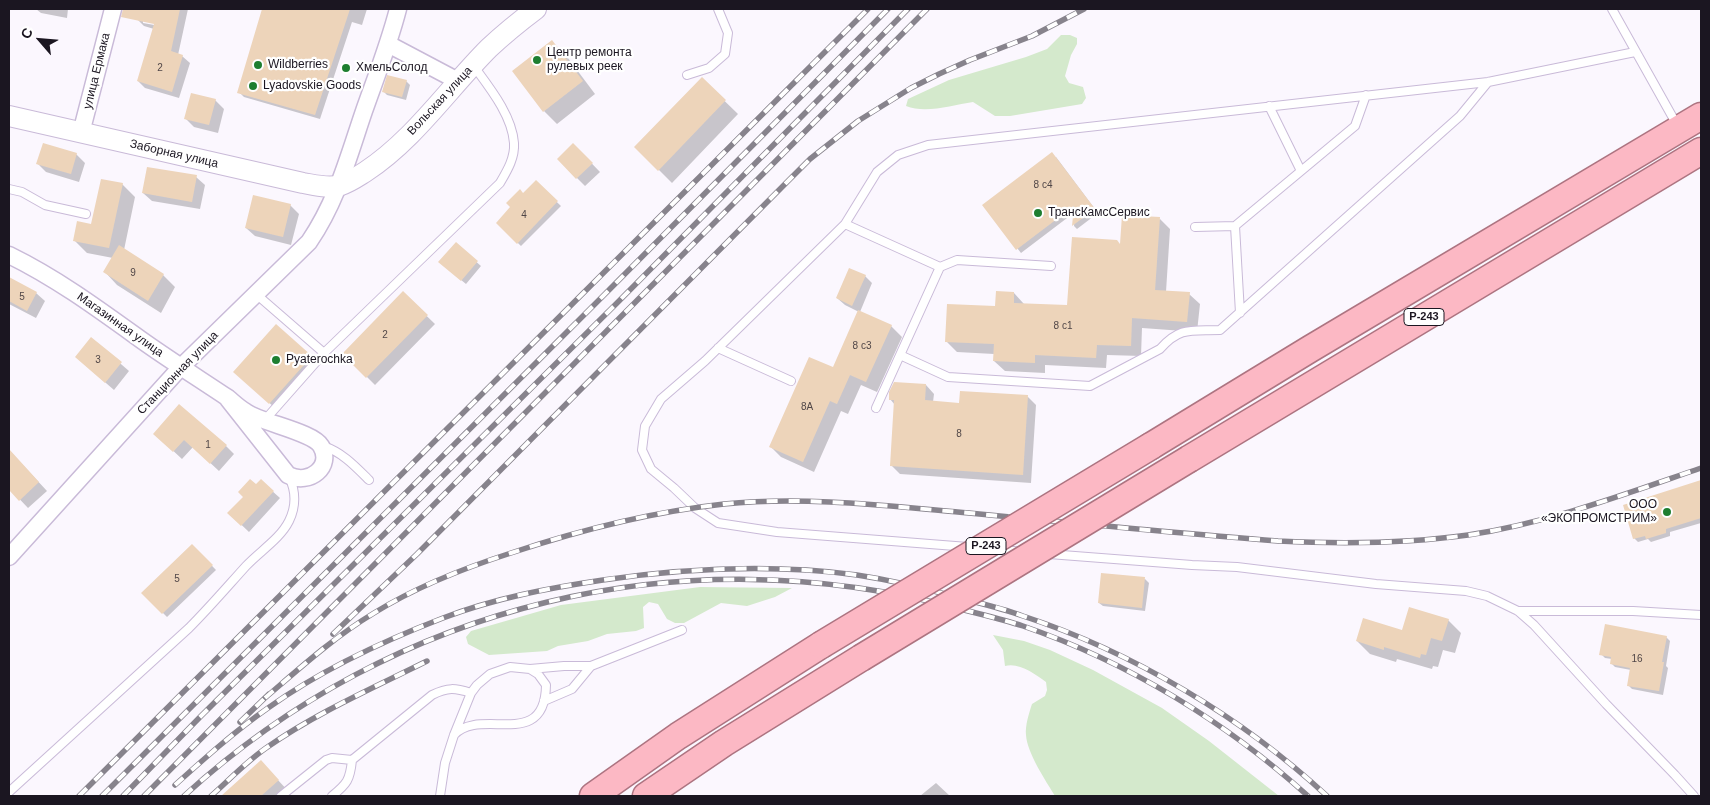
<!DOCTYPE html>
<meta charset="utf-8">
<style>
body{margin:0}
#map{position:relative;width:1710px;height:805px;overflow:hidden;background:#fbf7fe;font-family:Helvetica,sans-serif}
canvas{display:block}
.frame{position:absolute;inset:0;border:10px solid #1b1621;pointer-events:none}
.north{position:absolute;left:15px;top:15px;width:50px;height:50px;-webkit-text-stroke:4px #fff;paint-order:stroke;rotate:297deg;font-size:14px;font-weight:700;line-height:20px;text-align:center;color:#1b1621}
.north::after{content:'';display:block;margin:auto;width:18px;height:22px;background:#1b1621;clip-path:polygon(50% 0,100% 100%,50% 72%,0 100%)}
</style>
<div id="map">
<canvas width="1710" height="805"></canvas>
<div class="frame"></div>
<div class="north">С</div>
</div>
<script>
const g = document.querySelector('canvas').getContext('2d');
g.lineJoin = 'round';
function fill(path, color) { g.fillStyle = color; g.fill(path, 'evenodd'); }
function strokePath(path, color, width, dash) { g.strokeStyle = color; g.lineWidth = width; g.lineCap = dash ? 'butt' : 'round'; g.setLineDash(dash || []); g.stroke(path); }
function drawText(font, color, halo, rows, align = 'center') {
  g.font = font + ' Helvetica,sans-serif'; g.lineWidth = 4.5; g.setLineDash([]); g.textBaseline = 'middle'; g.strokeStyle = halo; g.fillStyle = color; for (const [text, x, y, turn = 0] of rows) {
    g.save(); g.translate(x, y); g.rotate((+turn || 0) * Math.PI / 180); g.textAlign = isNaN(turn) ? turn : align; if (halo) g.strokeText(text, 0, 0); g.fillText(text, 0, 0); g.restore();
  }
}
const green = new Path2D(`
 M 1061,35 L 1070,35 L 1077,38 L 1077,44 L 1071,55 L 1065,76 L 1069,83 L 1083,87 L 1086,98 L 1082,104 L 1010,116 L 995,116 L 973,102 C 952,105 926,114 906,106 L 908,99 L 949,80 L 1026,57 L 1047,49 Z
 M 700,587 L 792,588 L 775,597 L 747,606 L 721,603 L 684,623 L 675,623 L 667,619 L 658,604 L 649,602 L 643,607 L 644,628 L 636,631 L 607,634 L 588,641 L 558,646 L 547,651 L 489,655 L 468,644 L 466,637 L 471,631 L 561,605 Z
 M 993,635 L 1024,641 L 1050,650 L 1093,670 L 1162,708 L 1209,741 L 1279,796 L 1055,796 C 1046,781 1027,753 1026,735 C 1025,726 1029,713 1032,704 L 1045,696 L 1047,690 L 1046,682 C 1035,674 1019,662 1005,666 L 1003,650 Z`);
const shadow = new Path2D(`
 M 36,9 L 68,9 L 67,18 L 41,13 Z
 M 139,9 L 188,9 L 178,55 L 182,56 L 190,63 L 179,98 L 145,88 L 138,81 L 154,29 L 144,26 L 137,19 ZM 143,20 L 161,24 L 160,26 L 143,23 Z
 M 309,9 L 367,9 L 362,25 L 352,22 L 320,119 L 244,97 L 239,92 L 300,28 Z
 M 552,42 L 565,54 L 595,94 L 557,124 L 544,111 Z
 M 702,79 L 738,114 L 672,183 L 636,147 Z
 M 406,81 L 410,85 L 406,100 L 387,95 L 383,91 Z
 M 215,100 L 224,109 L 218,133 L 194,127 L 186,119 Z
 M 573,144 L 600,172 L 585,186 L 558,159 Z
 M 76,154 L 85,163 L 79,182 L 46,172 L 38,164 Z
 M 1056,157 L 1098,213 L 1077,229 L 1074,226 L 1075,212 L 1021,253 L 984,206 Z
 M 196,177 L 205,185 L 200,209 L 152,201 L 143,193 Z
 M 536,182 L 561,206 L 521,246 L 497,223 Z
 M 122,184 L 135,197 L 124,250 L 163,275 L 175,287 L 161,313 L 117,285 L 105,272 L 113,258 L 87,253 L 74,240 L 92,225 Z
 M 290,205 L 299,214 L 291,245 L 255,236 L 246,228 Z
 M 1160,219 L 1170,229 L 1166,292 L 1189,294 L 1200,304 L 1197,332 L 1142,328 L 1141,356 L 1107,355 L 1106,368 L 1045,365 L 1045,373 L 1005,371 L 994,361 L 994,354 L 957,352 L 947,342 L 1014,293 L 1024,304 L 1068,307 L 1121,246 Z
 M 456,244 L 481,266 L 466,284 L 444,266 Z
 M 865,276 L 872,283 L 860,312 L 891,326 L 902,337 L 877,392 L 861,385 L 848,414 L 841,411 L 814,472 L 781,457 L 770,446 L 833,369 L 859,312 L 845,305 L 837,298 Z
 M 11,279 L 36,293 L 45,301 L 36,318 L 9,304 L 9,283 Z
 M 403,293 L 435,324 L 375,385 L 344,354 Z
 M 92,339 L 129,371 L 114,390 L 76,357 Z
 M 311,357 L 314,360 L 274,407 L 239,376 Z
 M 926,385 L 934,394 L 933,402 L 960,404 L 1028,397 L 1036,405 L 1031,483 L 900,474 L 891,465 L 895,405 L 890,399 Z
 M 155,434 L 226,446 L 234,454 L 219,471 L 193,447 L 182,459 Z
 M 9,450 L 47,491 L 28,508 L 9,488 Z
 M 261,481 L 280,498 L 249,532 L 229,513 Z
 M 1701,482 L 1701,523 L 1670,532 L 1670,536 L 1651,542 L 1648,539 L 1638,542 L 1634,538 L 1624,506 Z
 M 192,545 L 216,570 L 167,617 L 143,593 Z
 M 1145,579 L 1149,583 L 1145,611 L 1103,606 L 1099,603 Z
 M 1448,620 L 1461,633 L 1455,653 L 1443,650 L 1438,667 L 1433,666 L 1432,669 L 1397,659 L 1396,662 L 1370,654 L 1357,641 Z
 M 1666,637 L 1670,641 L 1666,666 L 1668,668 L 1663,695 L 1632,689 L 1628,685 L 1631,670 L 1615,667 L 1611,663 L 1612,659 L 1605,658 L 1601,654 Z
 M 261,762 L 291,794 L 288,796 L 223,796 Z
 M 936,783 L 950,796 L 920,796 Z`);
const building = new Path2D(`
 M 123,9 L 180,9 L 171,51 L 183,55 L 172,92 L 137,81 L 154,24 L 121,17 Z
 M 262,9 L 350,9 L 315,115 L 237,93 Z
 M 552,40 L 583,81 L 543,112 L 512,71 Z
 M 387,75 L 407,80 L 402,97 L 382,92 Z
 M 702,77 L 726,100 L 658,171 L 634,147 Z
 M 191,93 L 216,99 L 209,125 L 184,119 Z
 M 43,143 L 77,153 L 71,174 L 36,164 Z
 M 573,143 L 593,163 L 576,179 L 557,159 Z
 M 1052,152 L 1095,209 L 1072,226 L 1074,206 L 1016,250 L 982,205 Z
 M 147,167 L 197,175 L 192,202 L 142,193 Z
 M 101,179 L 123,183 L 109,248 L 73,241 L 77,221 L 91,224 Z
 M 536,180 L 558,201 L 517,244 L 496,223 L 510,207 L 506,203 L 520,189 L 523,193 Z
 M 253,195 L 291,204 L 283,237 L 245,228 Z
 M 1122,215 L 1160,217 L 1155,290 L 1190,292 L 1187,322 L 1132,318 L 1131,346 L 1097,345 L 1096,358 L 1035,355 L 1035,363 L 993,361 L 994,344 L 945,342 L 947,304 L 995,306 L 996,291 L 1014,292 L 1014,303 L 1067,305 L 1072,237 L 1117,240 L 1120,244 Z
 M 456,242 L 478,261 L 461,281 L 438,262 Z
 M 119,245 L 164,274 L 148,301 L 103,272 Z
 M 849,268 L 866,275 L 852,306 L 836,298 Z
 M 9,277 L 37,292 L 27,311 L 9,301 Z
 M 403,291 L 428,315 L 366,378 L 342,354 Z
 M 858,310 L 892,325 L 866,382 L 850,375 L 837,404 L 830,401 L 803,462 L 769,447 L 809,357 L 833,367 Z
 M 276,324 L 312,356 L 269,404 L 233,372 Z
 M 91,337 L 122,362 L 105,383 L 75,357 Z
 M 894,382 L 926,384 L 925,400 L 959,403 L 960,391 L 1028,395 L 1023,475 L 890,466 L 894,400 L 889,400 L 889,392 Z
 M 179,404 L 227,445 L 210,464 L 184,440 L 173,452 L 153,434 Z
 M 9,449 L 39,482 L 19,501 L 9,490 Z
 M 250,479 L 256,484 L 261,479 L 274,491 L 241,526 L 227,513 L 243,497 L 238,492 Z
 M 1701,480 L 1701,518 L 1666,529 L 1666,533 L 1646,539 L 1645,536 L 1633,539 L 1623,505 Z
 M 192,544 L 213,565 L 162,614 L 141,593 Z
 M 1101,573 L 1145,577 L 1142,608 L 1098,603 Z
 M 1409,607 L 1449,619 L 1442,641 L 1431,638 L 1426,655 L 1421,654 L 1420,658 L 1384,647 L 1384,650 L 1356,641 L 1363,618 L 1402,630 Z
 M 1605,624 L 1667,636 L 1662,662 L 1664,662 L 1659,691 L 1627,686 L 1630,668 L 1610,664 L 1611,657 L 1599,655 Z
 M 261,760 L 279,780 L 261,796 L 221,796 Z`);
const service = new Path2D(`
 M 1612,9 L 1677,125
 M 687,75 L 709,68 L 725,54 L 728,33 L 718,9
 M 1269,106 L 1301,171 L 1355,126 L 1366,95
 M 9,189 L 22,192 L 45,205 L 86,214
 M 845,224 L 940,267 L 876,408
 M 1235,226 L 1240,313
 M 1195,227 L 1235,226 L 1301,171
 M 940,267 L 957,260 L 1051,266
 M 256,294 L 324,353
 M 718,348 L 791,381
 M 900,355 L 948,377 L 1090,386 L 1160,349 C 1180,326 1192,331 1220,330 L 1460,116 L 1488,82
 M 264,421 L 324,353 L 500,183 C 507,171 515,158 514,143 C 512,115 489,87 473,65
 M 323,446 C 342,452 355,466 369,480
 M 968,547 L 777,532 L 718,523 L 695,508 L 674,488 L 651,469 L 642,450 L 645,426 L 661,399 L 705,361 L 845,224 L 877,172 L 898,155 L 928,145 L 1488,82 L 1635,52
 M 994,549 L 1023,552
 M 1049,554 L 1192,565 L 1237,567 L 1376,584 L 1466,591 L 1487,596 L 1518,611 L 1534,625 L 1606,704 L 1675,775 L 1694,796
 M 1518,611 L 1633,611 L 1701,615
 M 530,669 L 564,666 L 591,666 L 682,630
 M 544,701 L 572,689 L 591,666
 M 9,792 L 189,628 C 209,608 227,587 246,566 C 260,551 280,539 289,521 C 296,507 296,491 289,477
 M 281,796 L 326,760 L 332,758 L 352,760
 M 332,796 C 347,784 350,780 352,760 L 432,695 C 448,687 455,688 471,693
 M 440,796 L 445,763 L 454,735 L 471,693 L 477,685 L 490,674 L 510,667 L 530,669 L 538,674 L 546,685 C 545,752 480,706 454,735`);
const minor = new Path2D(`
 M 388,44 L 458,81
 M 81,133 L 113,9
 M 9,255 C 56,278 97,308 140,339 C 168,359 198,378 228,398 C 234,403 239,408 246,412 C 262,423 313,432 321,446 C 333,466 310,486 288,475 L 228,399
 M 9,557 L 180,368 L 309,242 C 337,201 348,158 364,111 C 376,77 389,44 398,9`);
const tertiary = new Path2D(`
 M 9,116 L 303,183 C 315,185 329,189 341,185 C 350,182 357,177 365,172 C 414,140 448,89 489,48 C 504,34 520,21 536,9`);
const trunk = new Path2D(`
 M 1151,446 L 1310,349 L 1701,116
 M 1189,459 L 1701,151
 M 593,796 L 678,736 L 821,645
 M 646,796 L 724,743 L 861,658`);
const rail = new Path2D(`
 M 333,634 L 417,554 L 790,179 L 810,159 L 858,121 L 911,88 L 939,74 L 970,60 L 1032,36 L 1084,9
 M 265,698 C 300,668 334,637 374,613 C 416,587 464,568 511,553 C 580,530 651,512 724,504 C 805,496 888,506 969,513 C 1072,523 1175,533 1278,541 C 1341,544 1404,544 1468,535 C 1548,523 1625,494 1701,468
 M 240,722 L 269,694
 M 175,785 C 205,758 235,731 268,708 C 321,670 383,641 443,618 C 495,598 549,588 603,580 C 687,568 773,564 857,575 C 890,580 924,588 956,597 C 979,603 1001,608 1023,616 C 1133,652 1243,718 1327,796
 M 79,796 L 868,9
 M 102,796 L 603,296 L 888,9
 M 123,796 L 201,716 L 617,303 L 908,9
 M 144,796 L 927,9
 M 184,796 C 395,603 682,535 957,608 C 979,614 1001,619 1023,626 C 1128,662 1226,722 1308,796
 M 211,796 C 229,780 246,762 266,748 C 316,713 373,688 427,661`);
const trunkBridge = new Path2D(`
 M 821,645 L 1151,446
 M 861,658 L 1189,459`);
const markers = [
 [537,60,5,"#1e7e30"],
 [258,65,5,"#1e7e30"],
 [346,68,5,"#1e7e30"],
 [253,86,5,"#1e7e30"],
 [1038,213,5,"#1e7e30"],
 [276,360,5,"#1e7e30"],
 [1667,512,5,"#1e7e30"]
];
const numberNames = [
 ["2",160,68],
 ["8 с4",1043,185],
 ["4",524,215],
 ["9",133,273],
 ["5",22,297],
 ["8 с1",1063,326],
 ["2",385,335],
 ["8 с3",862,346],
 ["3",98,360],
 ["8А",807,407],
 ["8",959,434],
 ["1",208,445],
 ["5",177,579],
 ["16",1637,659]
];
const shields = [
 [1424,317,40],
 [986,546,40]
];
const shieldNames = [
 ["Р-243",1424,317],
 ["Р-243",986,546]
];
const poiNames = [
 ["Центр ремонта",547,53],
 ["рулевых реек",547,67],
 ["Wildberries",268,65],
 ["ХмельСолод",356,68],
 ["Lyadovskie Goods",263,86],
 ["ТрансКамсСервис",1048,213],
 ["Pyaterochka",286,360],
 ["ООО",1657,505,"right"],
 ["«ЭКОПРОМСТРИМ»",1657,519,"right"]
];
const streetNames = [
 ["улица Ермака",97,71,-76],
 ["Вольская улица",440,101,-47],
 ["Заборная улица",174,154,13],
 ["Магазинная улица",120,325,35],
 ["Станционная улица",178,373,-46]
];
fill(green, '#d4e9cc');
fill(shadow, '#0003');
fill(building, '#edd4ba');
strokePath(service, '#c9bad8', 10);
strokePath(minor, '#c9bad8', 19);
strokePath(tertiary, '#c9bad8', 22);
strokePath(trunk, '#ad7481', 29);
strokePath(service, '#fff', 8);
strokePath(minor, '#fff', 16);
strokePath(tertiary, '#fff', 20);
strokePath(trunk, '#fcb8c4', 26);
strokePath(rail, '#87838c', 5.5);
strokePath(rail, '#fff', 4, [11]);
strokePath(trunkBridge, '#ad7481', 29, []);
strokePath(trunkBridge, '#fcb8c4', 26);
for (const [x, y, r, color] of markers) { const dot = new Path2D(); dot.arc(x, y, r, 0, 2 * Math.PI); g.fillStyle = color; g.fill(dot); strokePath(dot, '#fff', 2); }
drawText('10px', '#504647', null, numberNames);
for (const [x, y, w] of shields) { const box = new Path2D(); box.roundRect(x - w / 2, y - 8.5, w, 17, 4); g.fillStyle = '#fff'; g.fill(box); strokePath(box, '#1b1621', 1); }
drawText('bold 11px', '#1b1621', null, shieldNames);
drawText('12px', '#1b1621', '#fff', poiNames, 'left');
drawText('12px', '#1b1621', '#fff', streetNames);
</script>
